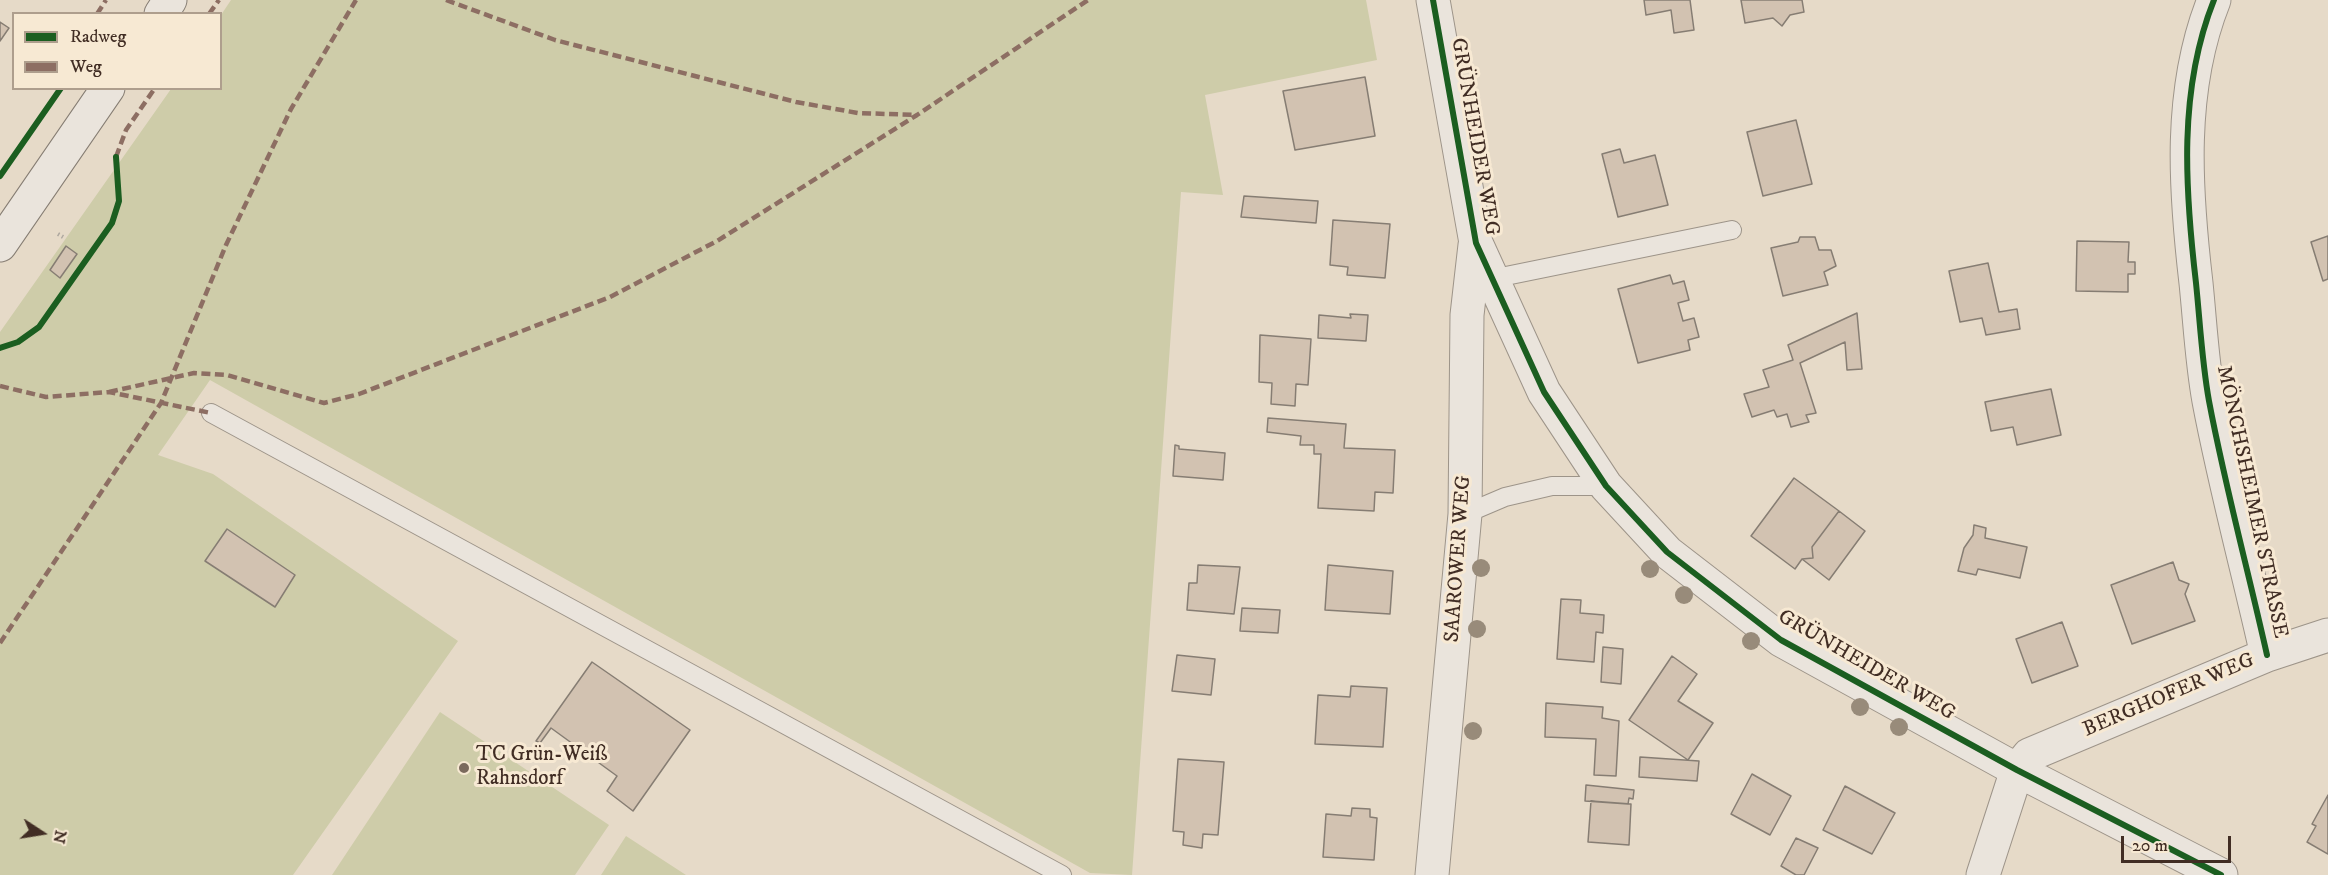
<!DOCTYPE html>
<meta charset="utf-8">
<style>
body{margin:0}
#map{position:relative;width:2328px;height:875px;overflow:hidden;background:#e6dac8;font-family:"IM FELL DW Pica",serif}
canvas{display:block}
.legend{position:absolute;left:12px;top:12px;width:210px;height:78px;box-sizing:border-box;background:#f7e9d3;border:2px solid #ae9e8d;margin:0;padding:8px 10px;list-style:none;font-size:18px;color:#412d24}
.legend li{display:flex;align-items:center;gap:12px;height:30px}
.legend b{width:30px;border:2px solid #ae9e8d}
.north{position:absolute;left:12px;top:803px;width:60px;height:60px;-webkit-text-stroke:4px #f7e9d3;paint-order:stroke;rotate:102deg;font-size:16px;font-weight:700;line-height:24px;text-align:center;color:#412d24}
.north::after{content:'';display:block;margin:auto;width:21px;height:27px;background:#412d24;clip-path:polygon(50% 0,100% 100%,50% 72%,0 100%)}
.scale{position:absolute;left:2121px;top:836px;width:110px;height:27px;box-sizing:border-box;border:3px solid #412d24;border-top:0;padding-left:8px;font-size:18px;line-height:21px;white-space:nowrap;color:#412d24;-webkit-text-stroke:4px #f7e9d3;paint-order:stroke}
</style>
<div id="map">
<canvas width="2328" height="875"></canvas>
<ul class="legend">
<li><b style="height:8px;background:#1b5e20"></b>Radweg</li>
<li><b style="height:8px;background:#8d6e63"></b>Weg</li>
</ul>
<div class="north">N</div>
<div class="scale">20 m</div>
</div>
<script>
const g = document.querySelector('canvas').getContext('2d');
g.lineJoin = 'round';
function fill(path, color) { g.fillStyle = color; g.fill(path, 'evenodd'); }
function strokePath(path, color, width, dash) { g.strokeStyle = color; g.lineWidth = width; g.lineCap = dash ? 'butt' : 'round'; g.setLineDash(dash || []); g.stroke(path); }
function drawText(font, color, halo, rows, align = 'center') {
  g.font = font + ' "IM FELL DW Pica",serif'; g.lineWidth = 6; g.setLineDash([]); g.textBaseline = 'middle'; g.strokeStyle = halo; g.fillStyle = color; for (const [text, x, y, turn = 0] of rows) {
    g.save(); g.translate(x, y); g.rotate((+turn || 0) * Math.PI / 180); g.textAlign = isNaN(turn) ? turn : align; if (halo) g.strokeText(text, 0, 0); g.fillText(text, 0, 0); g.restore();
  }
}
const green = new Path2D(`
 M 231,0 L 1366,0 L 1377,60 L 1205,95 L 1223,195 L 1181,192 L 1132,875 L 1090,873 L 210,380 L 158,455 L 213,474 L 458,641 L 293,875 L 0,875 L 0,332 L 171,89 L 220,88 L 221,15 Z
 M 440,712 L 609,825 L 575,875 L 332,875 Z
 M 626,836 L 686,875 L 601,875 Z`);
const building = new Path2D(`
 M 1644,0 L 1690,0 L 1694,30 L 1674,33 L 1671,10 L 1646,15 Z
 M 1741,0 L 1802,0 L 1804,12 L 1790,15 L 1782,26 L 1773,18 L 1745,23 Z
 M 0,22 L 9,28 L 0,41 Z
 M 1365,77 L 1375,136 L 1295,150 L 1283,91 Z
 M 1796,120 L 1812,184 L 1763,196 L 1747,132 Z
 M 1620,149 L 1624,163 L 1655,155 L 1668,205 L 1618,217 L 1602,154 Z
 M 1244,196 L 1318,201 L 1316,223 L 1241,217 Z
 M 1333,220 L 1390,224 L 1385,278 L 1347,275 L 1348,267 L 1330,265 Z
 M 2328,236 L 2328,279 L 2323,281 L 2311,242 Z
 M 1800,237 L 1815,237 L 1819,250 L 1831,250 L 1836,266 L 1824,272 L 1828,285 L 1783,296 L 1771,248 L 1798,242 Z
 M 2077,241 L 2129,242 L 2128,262 L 2135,262 L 2135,274 L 2128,274 L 2128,292 L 2076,291 Z
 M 66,246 L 77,254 L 60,278 L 50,270 Z
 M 1988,263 L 1999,312 L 2017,309 L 2020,329 L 1986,335 L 1982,318 L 1960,322 L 1949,271 Z
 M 1670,275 L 1673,284 L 1684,281 L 1689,300 L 1678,303 L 1683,321 L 1694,318 L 1699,337 L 1688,340 L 1690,350 L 1638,363 L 1618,289 Z
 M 1857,313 L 1862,369 L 1847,370 L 1845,342 L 1800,363 L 1816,413 L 1806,415 L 1809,422 L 1791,427 L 1787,414 L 1777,417 L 1774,410 L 1752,417 L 1744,394 L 1769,387 L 1763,370 L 1793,360 L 1788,345 Z
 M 1350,314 L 1368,315 L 1366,341 L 1318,338 L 1319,315 L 1351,318 Z
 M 1260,335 L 1311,339 L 1308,385 L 1296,384 L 1295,406 L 1271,404 L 1272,383 L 1259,382 Z
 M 2051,389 L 2061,435 L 2017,445 L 2013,427 L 1991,431 L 1985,402 Z
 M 1268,418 L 1346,424 L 1344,448 L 1395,450 L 1393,493 L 1375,492 L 1374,511 L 1318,508 L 1321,454 L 1314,454 L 1314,445 L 1300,445 L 1301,436 L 1267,432 Z
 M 1175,445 L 1179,446 L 1179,449 L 1225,453 L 1223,480 L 1173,476 Z
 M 1794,478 L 1839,511 L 1812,547 L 1813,558 L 1802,559 L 1795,569 L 1751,536 Z
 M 1839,511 L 1865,531 L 1829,580 L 1802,559 L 1813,558 L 1812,547 Z
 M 1974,525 L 1986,528 L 1985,538 L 2027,547 L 2020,578 L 1978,569 L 1976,575 L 1958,571 L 1964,548 L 1973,535 Z
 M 227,529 L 295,575 L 275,607 L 205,561 Z
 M 2173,562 L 2179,580 L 2189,584 L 2185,594 L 2195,621 L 2132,644 L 2111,585 Z
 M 1198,565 L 1240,567 L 1234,614 L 1187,610 L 1189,583 L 1197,583 Z
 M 1328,565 L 1393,571 L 1390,614 L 1325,610 Z
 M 1561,599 L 1581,600 L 1580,613 L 1604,615 L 1603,633 L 1596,632 L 1594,662 L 1557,659 Z
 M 1242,608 L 1280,610 L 1278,633 L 1240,631 Z
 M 2062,622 L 2078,666 L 2032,683 L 2016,639 Z
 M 1603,647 L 1623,649 L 1621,684 L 1601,682 Z
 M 1177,655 L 1215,659 L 1211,695 L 1172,691 Z
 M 1672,656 L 1697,674 L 1678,701 L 1713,723 L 1688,760 L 1629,720 Z
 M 592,662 L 690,730 L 633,811 L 607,791 L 617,776 L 551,728 L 540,743 L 536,741 Z
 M 1351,686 L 1387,688 L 1383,747 L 1315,744 L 1318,695 L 1350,697 Z
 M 1546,703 L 1603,707 L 1602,718 L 1619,721 L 1616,776 L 1594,775 L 1596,739 L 1545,737 Z
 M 1640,757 L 1699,761 L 1697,781 L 1639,777 Z
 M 1178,759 L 1224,762 L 1218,835 L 1203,834 L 1202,848 L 1183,845 L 1184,832 L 1173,831 Z
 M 1752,774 L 1791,796 L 1770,835 L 1731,814 Z
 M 1586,785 L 1634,790 L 1633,799 L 1629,798 L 1628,804 L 1585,801 Z
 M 1845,786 L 1895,813 L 1872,854 L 1823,830 Z
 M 2328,795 L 2328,854 L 2307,842 L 2316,826 L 2312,824 Z
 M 1591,801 L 1631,804 L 1629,845 L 1588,842 Z
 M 1352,808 L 1370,809 L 1370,817 L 1377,818 L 1374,860 L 1323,857 L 1326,814 L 1351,816 Z
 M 1796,838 L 1818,848 L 1804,875 L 1796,875 L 1781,866 Z`);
const path = new Path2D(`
 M 58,234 L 63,237`);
const lane = new Path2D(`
 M 1491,279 L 1732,230
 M 211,413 L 1062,875
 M 1465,514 L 1505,497 L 1552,486 L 1606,486`);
const street = new Path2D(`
 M 1433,0 L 1476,243 L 1544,392 L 1606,486 L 1667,552 L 1781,640 L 2017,770 L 2221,875
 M 2214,0 C 2178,90 2185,189 2196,283 C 2200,322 2202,363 2209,401 C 2225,486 2248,570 2267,655
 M 1432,875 L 1465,514 L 1467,315 L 1475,245
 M 1983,875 L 2017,770 L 2029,755 L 2267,655 L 2328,635`);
const secondary = new Path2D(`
 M 161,14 L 170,0
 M 0,245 L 108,88`);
const quiet = new Path2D(`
 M 446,0 L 555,40 L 796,102 L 858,113 L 917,115
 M 97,14 L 106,0
 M 209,14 L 219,0
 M 116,157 L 126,130 L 155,88
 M 0,386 L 46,397 L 109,392 L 211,413
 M 109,392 L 194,373 L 227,375 L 324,403 L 359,394 L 610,297 L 717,241 L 917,115 L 1088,0
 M 0,643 L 161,403 L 226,245 L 291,109 L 356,0`);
const cycleway = new Path2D(`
 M 1433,0 L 1476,243 L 1544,392 L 1606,486 L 1667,552 L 1781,640 L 2017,770 L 2221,875
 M 2214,0 C 2178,90 2185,189 2196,283 C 2200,322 2202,363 2209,401 C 2225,486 2248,570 2267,655
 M 0,176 L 61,88
 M 0,348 L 18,342 L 39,327 L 112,223 L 119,201 L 116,157`);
const trees = [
 [1481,568],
 [1650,569],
 [1684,595],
 [1477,629],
 [1751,641],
 [1860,707],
 [1899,727],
 [1473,731]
];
const markers = [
 [464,768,6,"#7b6a5d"]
];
const streetNames = [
 ["GRÜNHEIDER WEG",1474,137,80],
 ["MÖNCHSHEIMER STRASSE",2251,502,78],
 ["SAAROWER WEG",1459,559,-86],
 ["GRÜNHEIDER WEG",1866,666,30],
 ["BERGHOFER WEG",2169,696,-23]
];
const poiNames = [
 ["TC Grün-Weiß",476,756],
 ["Rahnsdorf",476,780]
];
fill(green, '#cecca9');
fill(building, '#d2c2b1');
strokePath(building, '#867d73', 1.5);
strokePath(lane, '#9d9489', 20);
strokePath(street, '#9d9489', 35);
strokePath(secondary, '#867d73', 35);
strokePath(path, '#ada79f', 4, [1.5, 3]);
strokePath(lane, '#eae4dc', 18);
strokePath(street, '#eae4dc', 33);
strokePath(secondary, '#eae4dc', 33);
strokePath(quiet, '#8d6e63', 4.5, [9, 4.5]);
strokePath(cycleway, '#1b5e20', 6);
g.fillStyle = '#988b7a';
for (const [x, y] of trees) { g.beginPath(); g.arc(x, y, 9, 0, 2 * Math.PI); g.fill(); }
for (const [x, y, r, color] of markers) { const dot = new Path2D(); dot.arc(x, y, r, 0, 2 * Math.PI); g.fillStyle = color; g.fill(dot); strokePath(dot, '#f7e9d3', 2); }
drawText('21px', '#412d24', '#f7e9d3', streetNames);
drawText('21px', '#412d24', '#f7e9d3', poiNames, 'left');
</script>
